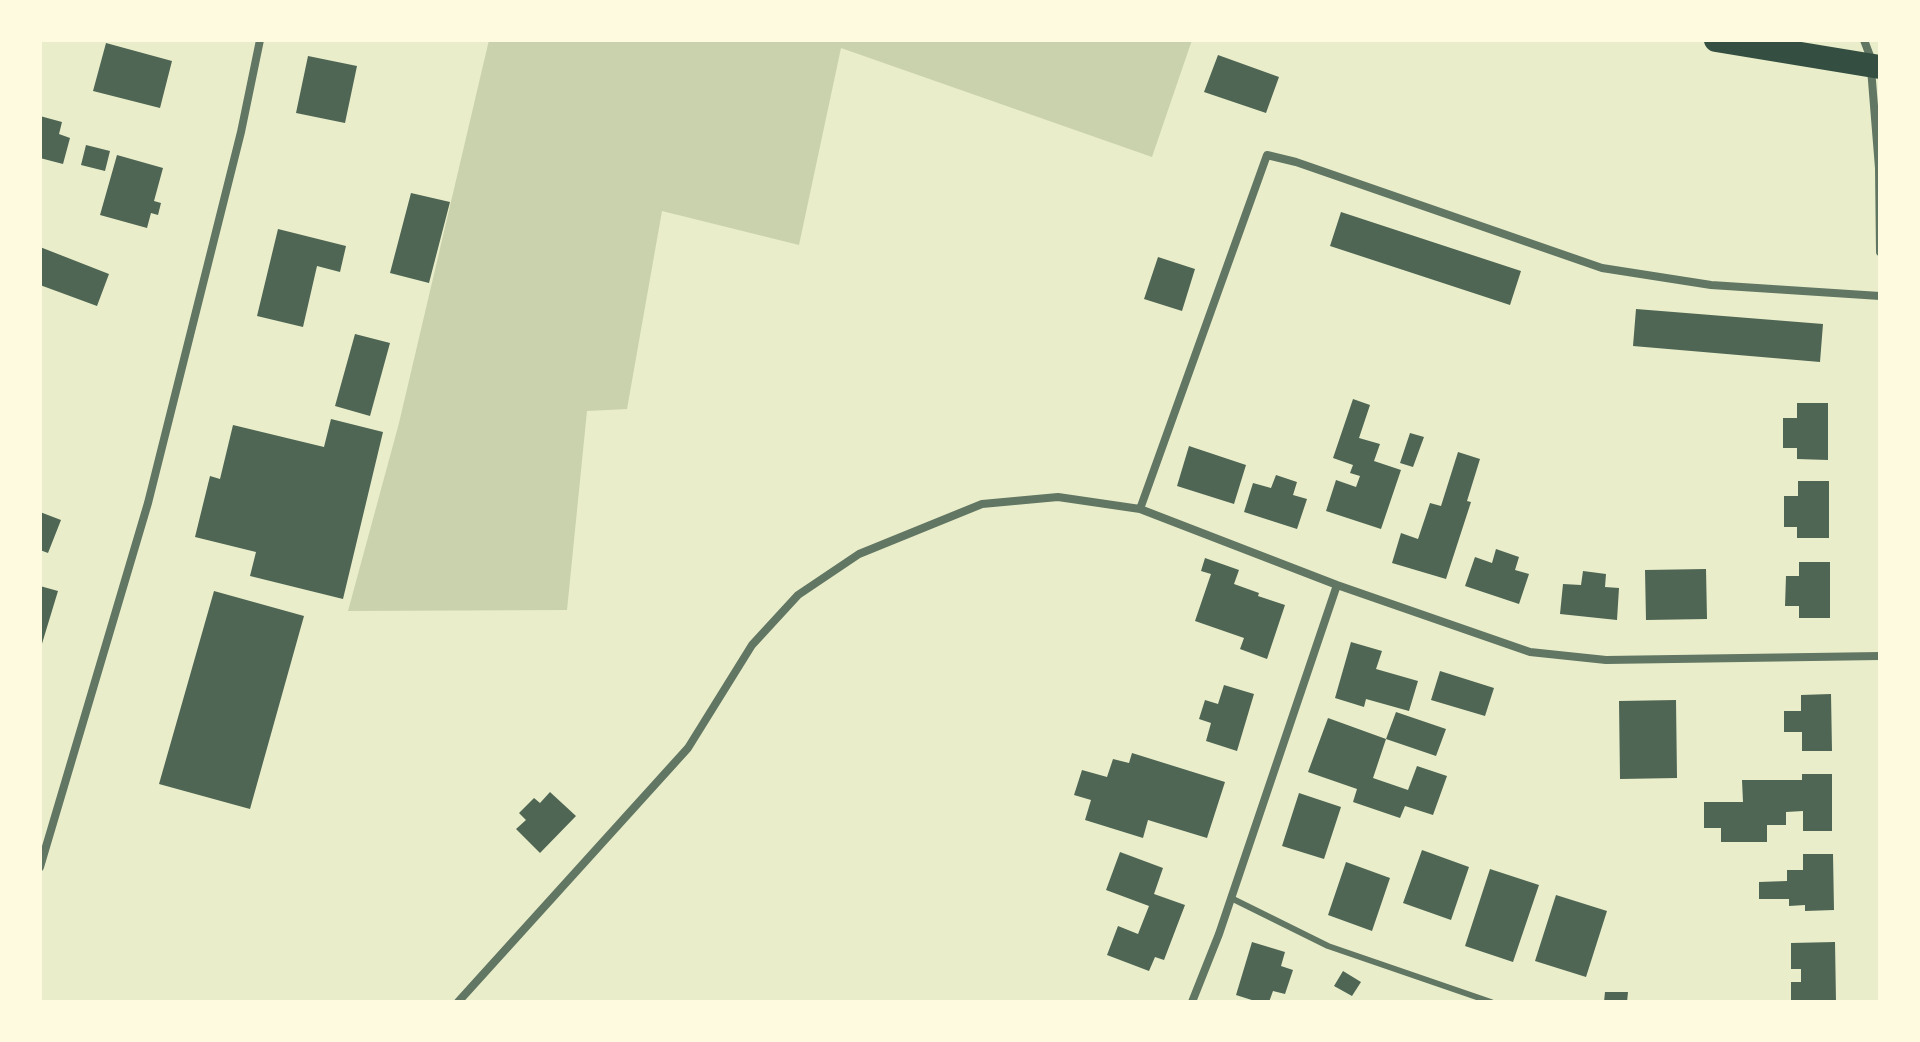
<!DOCTYPE html>
<style>
body{margin:0}
#map{position:relative;width:1920px;height:1042px;overflow:hidden;background:#e9edc9;font-family:Poppins,sans-serif}
canvas{display:block}
.frame{position:absolute;inset:0;border:42px solid #fefae0;pointer-events:none}
</style>
<div id="map">
<canvas width="1920" height="1042"></canvas>
<div class="frame"></div>
</div>
<script>
const g = document.querySelector('canvas').getContext('2d');
g.lineJoin = 'round';
function fill(path, color) { g.fillStyle = color; g.fill(path, 'evenodd'); }
function strokePath(path, color, width, dash) { g.strokeStyle = color; g.lineWidth = width; g.lineCap = dash ? 'butt' : 'round'; g.setLineDash(dash || []); g.stroke(path); }
const green = new Path2D(`
 M 489,40 L 1192,40 L 1152,157 L 841,48 L 799,245 L 662,211 L 627,409 L 587,411 L 567,610 L 348,611 L 399,423 Z`);
const building = new Path2D(`
 M 106,43 L 172,61 L 160,108 L 93,91 Z
 M 1218,55 L 1279,77 L 1266,113 L 1204,92 Z
 M 308,56 L 357,66 L 345,123 L 296,113 Z
 M 40,116 L 62,122 L 59,134 L 70,138 L 63,164 L 40,158 Z
 M 86,145 L 110,151 L 105,171 L 81,165 Z
 M 117,155 L 163,168 L 154,201 L 161,203 L 158,215 L 151,213 L 147,228 L 100,215 Z
 M 411,193 L 450,202 L 429,283 L 390,273 Z
 M 1341,212 L 1521,271 L 1510,305 L 1330,246 Z
 M 278,229 L 346,246 L 340,272 L 317,266 L 303,327 L 257,316 Z
 M 40,247 L 109,274 L 97,306 L 40,285 Z
 M 1158,257 L 1195,269 L 1182,311 L 1144,299 Z
 M 1636,309 L 1823,324 L 1820,362 L 1633,346 Z
 M 355,334 L 390,343 L 370,416 L 335,406 Z
 M 1353,399 L 1370,405 L 1359,438 L 1380,444 L 1374,461 L 1401,470 L 1381,529 L 1326,511 L 1336,480 L 1356,487 L 1360,476 L 1350,473 L 1353,465 L 1333,458 Z
 M 1797,403 L 1828,403 L 1828,460 L 1797,459 L 1797,448 L 1783,448 L 1783,418 L 1797,418 Z
 M 331,419 L 383,432 L 343,599 L 250,576 L 256,552 L 195,537 L 210,476 L 220,479 L 233,425 L 324,447 Z
 M 1410,433 L 1424,437 L 1413,467 L 1400,463 Z
 M 1189,446 L 1246,465 L 1234,504 L 1177,486 Z
 M 1458,452 L 1480,459 L 1467,501 L 1471,502 L 1446,579 L 1392,563 L 1401,533 L 1418,539 L 1430,503 L 1441,506 Z
 M 1276,475 L 1297,482 L 1293,495 L 1307,499 L 1297,529 L 1244,512 L 1253,483 L 1271,488 Z
 M 1798,481 L 1829,481 L 1829,538 L 1797,538 L 1797,527 L 1784,527 L 1784,496 L 1798,496 Z
 M 40,512 L 61,520 L 48,553 L 40,550 Z
 M 1496,549 L 1519,557 L 1515,570 L 1529,574 L 1519,604 L 1465,586 L 1475,557 L 1492,563 Z
 M 1205,558 L 1239,570 L 1234,584 L 1259,593 L 1258,596 L 1285,605 L 1267,659 L 1240,649 L 1244,638 L 1195,621 L 1211,574 L 1201,571 Z
 M 1799,562 L 1830,562 L 1830,618 L 1799,618 L 1799,606 L 1785,606 L 1786,576 L 1799,576 Z
 M 1706,569 L 1707,619 L 1646,620 L 1645,570 Z
 M 1583,571 L 1606,574 L 1605,587 L 1619,588 L 1617,620 L 1560,614 L 1563,584 L 1581,585 Z
 M 40,586 L 58,591 L 41,647 L 40,647 Z
 M 214,591 L 304,616 L 250,809 L 159,784 Z
 M 1351,642 L 1382,651 L 1376,669 L 1418,681 L 1409,711 L 1366,699 L 1364,707 L 1335,698 Z
 M 1440,671 L 1494,688 L 1485,716 L 1431,700 Z
 M 1224,685 L 1254,694 L 1237,751 L 1206,741 L 1211,723 L 1199,719 L 1205,700 L 1218,704 Z
 M 1831,694 L 1832,751 L 1802,751 L 1802,732 L 1784,732 L 1784,711 L 1801,711 L 1801,695 Z
 M 1676,700 L 1677,778 L 1620,779 L 1619,701 Z
 M 1396,712 L 1446,729 L 1436,756 L 1386,739 Z
 M 1328,718 L 1386,739 L 1373,778 L 1408,790 L 1417,766 L 1447,776 L 1433,815 L 1405,806 L 1400,818 L 1353,802 L 1357,789 L 1308,772 Z
 M 1132,753 L 1225,782 L 1207,838 L 1148,820 L 1143,838 L 1085,820 L 1091,800 L 1074,795 L 1082,770 L 1107,777 L 1113,759 L 1129,763 Z
 M 1802,774 L 1832,774 L 1832,831 L 1803,831 L 1803,811 L 1786,812 L 1786,825 L 1767,825 L 1767,842 L 1721,842 L 1721,828 L 1704,828 L 1704,802 L 1743,802 L 1742,780 L 1802,780 Z
 M 550,792 L 576,816 L 540,853 L 516,829 L 526,820 L 519,813 L 534,798 L 540,803 Z
 M 1299,793 L 1341,807 L 1324,859 L 1282,846 Z
 M 1422,850 L 1469,867 L 1451,920 L 1403,903 Z
 M 1120,852 L 1163,868 L 1154,894 L 1185,905 L 1164,960 L 1155,957 L 1149,971 L 1107,955 L 1118,926 L 1138,934 L 1149,906 L 1106,890 Z
 M 1803,854 L 1833,854 L 1834,910 L 1805,911 L 1805,905 L 1789,906 L 1789,899 L 1759,899 L 1759,882 L 1787,881 L 1787,870 L 1803,870 Z
 M 1346,862 L 1390,878 L 1372,931 L 1328,915 Z
 M 1490,869 L 1539,885 L 1513,962 L 1465,946 Z
 M 1556,895 L 1607,911 L 1586,977 L 1535,961 Z
 M 1252,942 L 1285,952 L 1281,966 L 1293,970 L 1285,994 L 1273,991 L 1269,1002 L 1258,1002 L 1236,995 Z
 M 1835,942 L 1836,1002 L 1791,1002 L 1791,982 L 1801,982 L 1801,969 L 1791,969 L 1791,943 Z
 M 1343,971 L 1361,982 L 1352,996 L 1334,986 Z
 M 1605,992 L 1628,992 L 1627,1002 L 1604,1002 Z`);
const service = new Path2D(`
 M 1231,898 L 1328,946 L 1491,1002`);
const minor = new Path2D(`
 M 1864,40 L 1870,56 L 1879,168 L 1880,252
 M 1140,509 L 1267,155 L 1296,162 L 1602,268 L 1711,285 L 1880,296
 M 40,867 L 148,503 L 241,132 L 260,40
 M 458,1002 L 688,748 L 752,645 L 798,595 L 859,554 L 982,504 L 1058,497 L 1140,509 L 1337,585 L 1530,652 L 1606,660 L 1880,656
 M 1192,1002 L 1219,934 L 1337,585`);
const motorway = new Path2D(`
 M 1716,40 L 1880,67`);
fill(green, '#cad2ad');
fill(building, '#4f6655');
strokePath(service, '#617663', 6);
strokePath(minor, '#617663', 8);
strokePath(motorway, '#344e41', 24);
</script>
